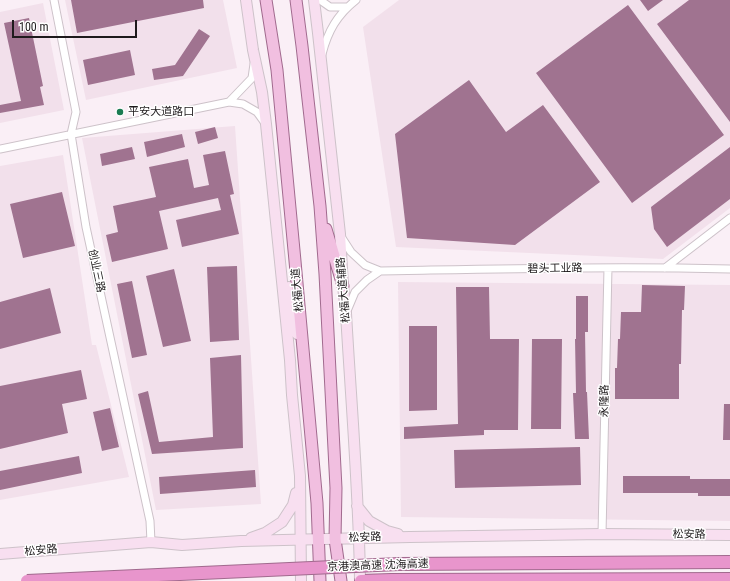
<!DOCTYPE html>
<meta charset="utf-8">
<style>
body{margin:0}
#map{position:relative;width:730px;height:581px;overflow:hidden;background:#faeff6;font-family:"Roboto Condensed",sans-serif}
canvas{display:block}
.scale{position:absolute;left:12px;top:20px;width:125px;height:18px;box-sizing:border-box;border:2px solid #1e1a1c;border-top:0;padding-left:5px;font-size:12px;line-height:14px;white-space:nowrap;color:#1e1a1c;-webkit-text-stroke:3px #fff;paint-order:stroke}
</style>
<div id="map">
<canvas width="730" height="581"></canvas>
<div class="scale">100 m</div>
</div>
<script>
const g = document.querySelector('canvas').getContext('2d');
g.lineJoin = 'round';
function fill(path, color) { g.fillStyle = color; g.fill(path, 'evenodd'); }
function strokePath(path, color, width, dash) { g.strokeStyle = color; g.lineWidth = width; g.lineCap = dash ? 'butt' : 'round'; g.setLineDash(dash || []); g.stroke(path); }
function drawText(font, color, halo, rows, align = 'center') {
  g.font = font + ' "Roboto Condensed","Noto Sans SC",sans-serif'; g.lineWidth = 3; g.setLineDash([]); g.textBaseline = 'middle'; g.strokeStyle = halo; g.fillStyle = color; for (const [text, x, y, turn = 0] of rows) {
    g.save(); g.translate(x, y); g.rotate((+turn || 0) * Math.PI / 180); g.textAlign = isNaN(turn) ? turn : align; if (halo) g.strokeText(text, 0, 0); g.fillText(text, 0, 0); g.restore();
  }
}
const built = new Path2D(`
 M 65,0 L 223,0 L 237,68 L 86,100 Z
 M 399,0 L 730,0 L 730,208 L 663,259 L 396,247 L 363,27 Z
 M 43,3 L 64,110 L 0,123 L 0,12 Z
 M 235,126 L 261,504 L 156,510 L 82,138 Z
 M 63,155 L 92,345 L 96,345 L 129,477 L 0,500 L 0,166 Z
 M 398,282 L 730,285 L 730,521 L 401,517 Z`);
const building = new Path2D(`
 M 71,0 L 203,0 L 204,8 L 77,33 Z
 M 640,0 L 663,0 L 648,11 Z
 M 689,0 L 730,0 L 730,122 L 657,24 Z
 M 628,5 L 724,135 L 632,203 L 536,73 Z
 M 29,18 L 43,86 L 40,87 L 44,105 L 0,113 L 0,105 L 21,101 L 4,23 Z
 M 199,29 L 210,36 L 183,76 L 154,80 L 152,69 L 175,65 Z
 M 130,50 L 135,75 L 88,85 L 83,60 Z
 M 469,80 L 506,132 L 543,105 L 600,182 L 515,245 L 407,238 L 395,134 Z
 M 215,127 L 218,138 L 198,144 L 195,132 Z
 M 182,134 L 185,147 L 147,157 L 144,142 Z
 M 132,147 L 135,159 L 102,166 L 100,154 Z
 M 730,147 L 730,199 L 667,247 L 654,229 L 651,207 Z
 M 225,151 L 234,194 L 230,195 L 239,234 L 182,247 L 176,220 L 221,210 L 218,198 L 159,211 L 168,249 L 112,262 L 106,235 L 118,232 L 113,206 L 156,197 L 149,167 L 188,159 L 194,188 L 209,185 L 203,155 Z
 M 62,192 L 75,246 L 23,258 L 10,204 Z
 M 237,266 L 239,340 L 210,342 L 207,267 Z
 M 174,269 L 191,341 L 163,347 L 146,276 Z
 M 132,281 L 147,355 L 132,358 L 117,284 Z
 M 642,285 L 685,286 L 684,310 L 682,310 L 681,364 L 679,364 L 679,399 L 615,399 L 615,368 L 617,368 L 618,339 L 620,339 L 621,312 L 641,312 Z
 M 456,287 L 489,287 L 490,339 L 519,339 L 518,430 L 484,430 L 484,435 L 404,439 L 404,427 L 458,424 Z
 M 50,288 L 61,333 L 0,349 L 0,302 Z
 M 576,296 L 588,296 L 588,332 L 585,332 L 586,392 L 587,392 L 589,439 L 575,439 L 573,393 L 576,393 L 575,339 L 576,339 Z
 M 409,326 L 437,326 L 437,410 L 409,411 Z
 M 532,339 L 562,339 L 561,429 L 531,429 Z
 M 241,355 L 243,448 L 152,454 L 138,394 L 148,391 L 159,442 L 213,437 L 210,358 Z
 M 81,370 L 87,399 L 62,404 L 68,433 L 0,449 L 0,386 Z
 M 724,404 L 730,404 L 730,440 L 723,440 Z
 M 110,408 L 119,447 L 102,451 L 93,412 Z
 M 580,447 L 581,485 L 455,488 L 454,450 Z
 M 79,456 L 82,473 L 0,490 L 0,471 Z
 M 255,470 L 256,487 L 160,494 L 159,477 Z
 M 623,476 L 690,476 L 690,479 L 730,479 L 730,496 L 698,496 L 698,493 L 623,493 Z`);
const minor = new Path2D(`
 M 54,0 L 76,112 L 71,134 L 86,227 L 150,521 L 151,542
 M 320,0 L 330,7 L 347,7
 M 322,54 C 328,31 337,15 356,0
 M 229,102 L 252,78 L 254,64
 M 0,149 L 229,102 L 243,104 L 257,112 L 265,123
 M 340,235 L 351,252 L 365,265 L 380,271 L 367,280 L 355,292 L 347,311
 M 665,268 L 730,218
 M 380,271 C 497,269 613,266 730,269
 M 602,534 L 608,268`);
const secondary = new Path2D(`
 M 246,0 L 253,50 L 262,92 L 266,124 L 290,360 L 292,395 L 300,476 L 301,581
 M 314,0 L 318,33 L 340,234 L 343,286 L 346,313 C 351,402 359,492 360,581
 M 289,287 L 297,334
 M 357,506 L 369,521 L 387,531 L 398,534
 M 251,538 L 265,533 L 282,522 L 293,505 L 296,493
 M 0,554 L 151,542 L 182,545 L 241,541 L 410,537 L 602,534 L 730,535`);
const primary = new Path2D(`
 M 266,0 L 277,70 L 295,261 L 317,503 L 320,581
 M 296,0 L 302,46 L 320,206 L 325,274 L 336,488 L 335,539 L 341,581
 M 326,229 L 343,286`);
const motorway = new Path2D(`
 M 361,581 L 391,580 L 730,579`);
const motorwayBridge = new Path2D(`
 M 27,581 L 399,564 L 730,562`);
const markers = [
 [120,112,4,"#1a7b52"]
];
const poiNames = [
 ["平安大道路口",128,112]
];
const streetNames = [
 ["碧头工业路",555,269,-1],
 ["创业三路",96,271,78],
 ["松福大道",298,290,-95],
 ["松福大道辅路",344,290,-95],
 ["永隆路",605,401,-89],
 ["松安路",689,535,1],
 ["松安路",365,538,-2],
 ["松安路",41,551,-5],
 ["京港澳高速 沈海高速",378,566,-2]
];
fill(built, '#f2e0eb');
fill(building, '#a07390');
strokePath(minor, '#cdc2c9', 9);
strokePath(secondary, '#cdc2c9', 12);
strokePath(primary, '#a16a8e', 13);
strokePath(motorway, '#a16a8e', 14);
strokePath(minor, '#fff', 7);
strokePath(secondary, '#f8dff0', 10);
strokePath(primary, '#f1bfe0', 11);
strokePath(motorway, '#e895cc', 12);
strokePath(motorwayBridge, '#a16a8e', 14, []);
strokePath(motorwayBridge, '#e895cc', 12);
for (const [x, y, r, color] of markers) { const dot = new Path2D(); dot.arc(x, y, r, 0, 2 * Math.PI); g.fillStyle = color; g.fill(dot); strokePath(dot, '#fff', 1.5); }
drawText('11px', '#1e1a1c', '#fff', poiNames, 'left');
drawText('11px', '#1e1a1c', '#fff', streetNames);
</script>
